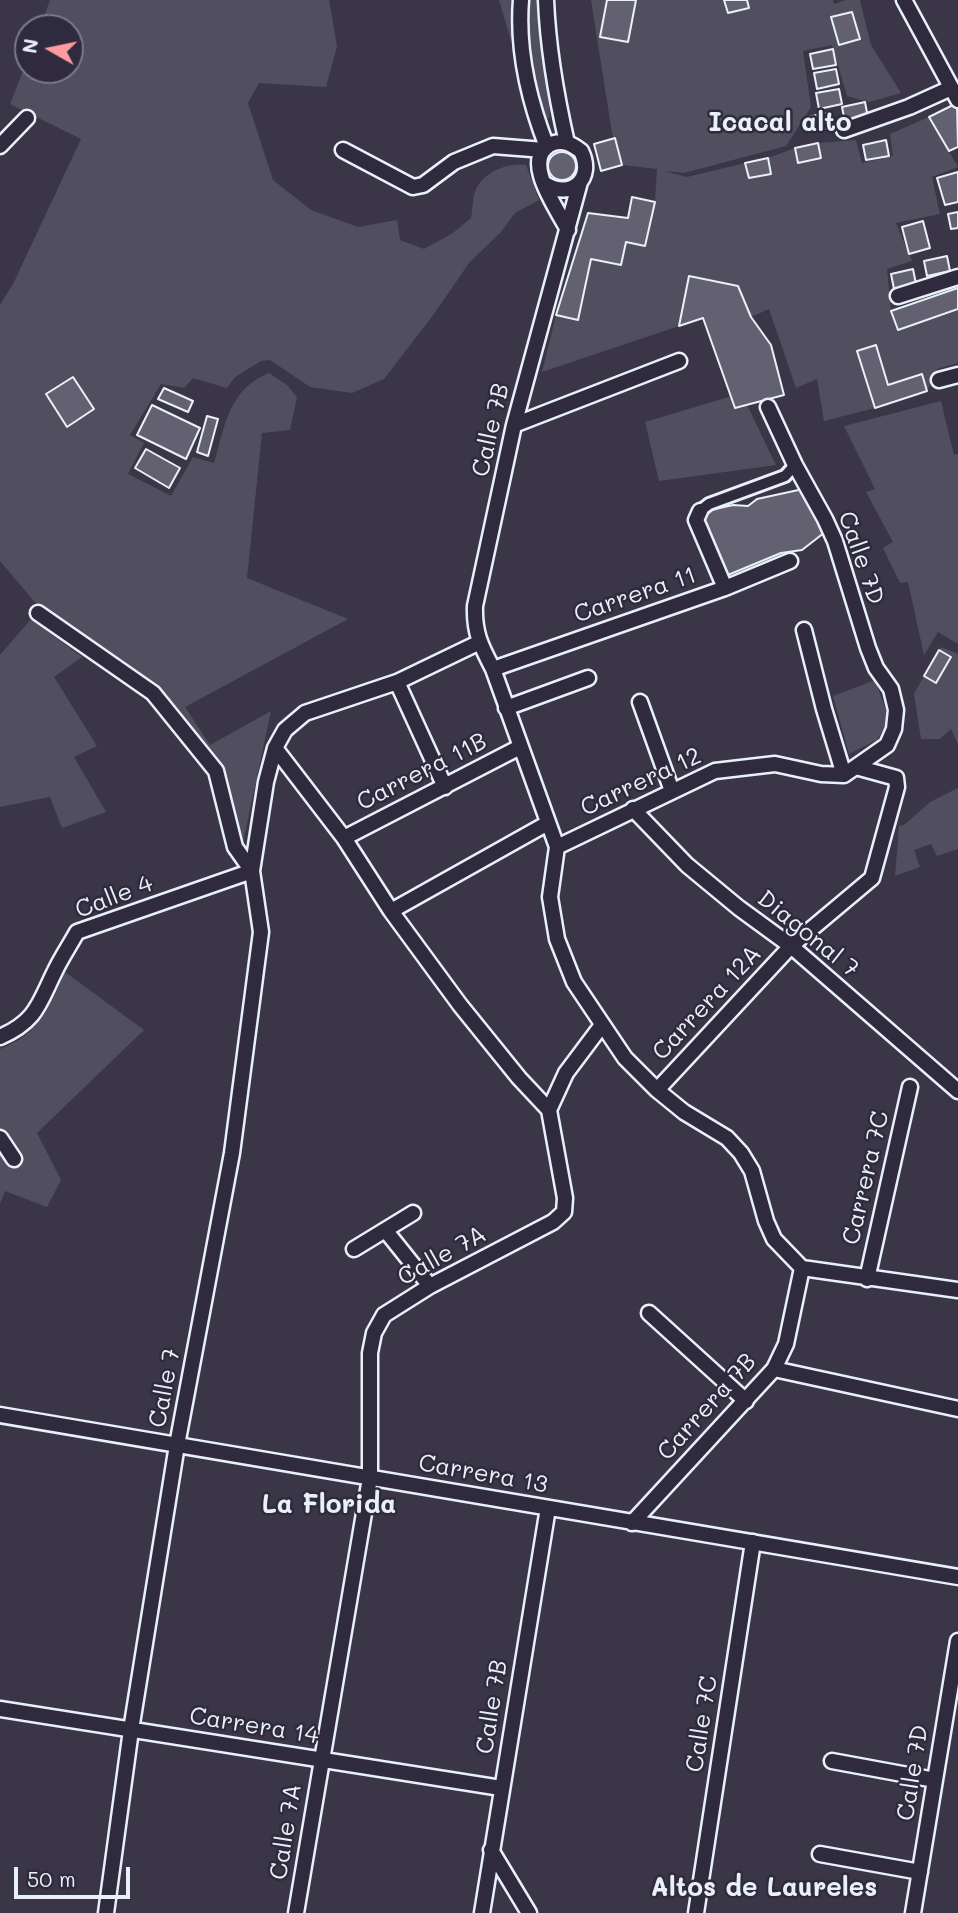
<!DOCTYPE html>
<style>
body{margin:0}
#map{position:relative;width:958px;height:1913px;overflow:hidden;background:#3a3648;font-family:Mali,sans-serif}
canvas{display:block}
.north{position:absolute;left:14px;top:14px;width:70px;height:70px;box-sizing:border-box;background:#2f2a3d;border:2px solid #797a88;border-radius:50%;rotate:279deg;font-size:19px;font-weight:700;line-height:28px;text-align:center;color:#e8f1f8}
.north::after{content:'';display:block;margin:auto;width:24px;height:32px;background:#ff9aa2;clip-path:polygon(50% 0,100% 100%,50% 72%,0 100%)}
.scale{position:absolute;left:14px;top:1867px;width:116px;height:32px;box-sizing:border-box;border:4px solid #e8f1f8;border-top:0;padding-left:9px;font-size:21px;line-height:24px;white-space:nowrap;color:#e8f1f8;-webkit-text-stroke:5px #2f2a3d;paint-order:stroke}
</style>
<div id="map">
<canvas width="958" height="1913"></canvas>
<div class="north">N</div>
<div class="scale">50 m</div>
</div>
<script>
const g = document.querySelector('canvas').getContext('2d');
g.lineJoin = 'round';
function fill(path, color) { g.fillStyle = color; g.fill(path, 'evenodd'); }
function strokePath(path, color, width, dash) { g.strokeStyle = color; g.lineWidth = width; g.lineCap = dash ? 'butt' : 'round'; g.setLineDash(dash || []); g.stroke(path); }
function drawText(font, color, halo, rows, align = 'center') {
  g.font = font + ' Mali,sans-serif'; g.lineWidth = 5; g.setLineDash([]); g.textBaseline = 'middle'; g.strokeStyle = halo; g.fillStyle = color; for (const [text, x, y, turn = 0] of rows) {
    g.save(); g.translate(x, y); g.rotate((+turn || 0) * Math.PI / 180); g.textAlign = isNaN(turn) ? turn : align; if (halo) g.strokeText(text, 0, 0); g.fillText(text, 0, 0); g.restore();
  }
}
const green = new Path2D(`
 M 50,0 L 329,0 L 337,46 L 326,87 L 259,83 L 248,103 L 273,180 L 311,210 L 358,227 L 397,220 L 400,240 L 424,249 L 453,233 L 471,218 C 473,209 472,197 476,189 C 485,171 507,163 526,165 L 539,200 L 515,213 L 501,232 L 469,263 L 434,314 L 384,379 L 352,393 L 310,387 L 270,360 L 261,361 L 235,377 L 227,388 L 193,378 L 184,388 L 161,384 L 130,435 L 144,443 L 128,474 L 171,496 L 193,457 L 214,463 C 225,425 229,389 269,373 L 287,385 L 297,397 L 290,430 L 262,433 L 247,578 L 348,619 L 185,707 L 210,745 L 271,711 L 242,847 L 222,767 L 216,767 L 154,690 L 39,607 L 0,561 L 0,305 L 14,282 L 81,139 L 10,104 L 28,58 L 28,70 L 70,70 L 70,28 L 40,28 Z
 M 499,0 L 516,0 L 511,41 Z
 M 528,0 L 541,0 L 550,118 L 539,119 L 528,42 Z
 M 591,0 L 833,0 L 834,4 L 846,0 L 860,0 L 871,45 L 901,93 L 869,102 L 847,96 L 832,45 L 803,51 L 811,107 L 786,146 L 684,173 L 664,171 L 687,177 L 745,163 L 749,178 L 771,174 L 768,158 L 795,148 L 799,163 L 821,158 L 818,143 L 856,140 L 862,163 L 893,156 L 890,134 L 929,117 L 958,167 L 932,177 L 940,214 L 896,223 L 912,261 L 887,269 L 891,311 L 898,330 L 958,309 L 958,363 L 937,369 L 927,391 L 922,374 L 888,385 L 876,345 L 858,351 L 875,408 L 824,421 L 817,379 L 796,388 L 769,309 L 751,317 L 738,286 L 690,277 L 679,326 L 542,372 L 556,315 L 578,319 L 591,259 L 620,265 L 626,242 L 655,202 L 657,169 L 622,165 L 612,133 Z
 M 732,396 L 735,408 L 747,405 L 776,465 L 659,481 L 645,422 Z
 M 941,401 L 954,455 L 958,454 L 958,644 L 938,632 L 924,655 L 908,582 L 900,583 L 883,548 L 893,542 L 866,492 L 875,489 L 844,426 Z
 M 31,619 L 82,657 L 54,677 L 97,746 L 74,757 L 106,812 L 62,828 L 50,797 L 0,807 L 0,655 Z
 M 941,647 L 958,654 L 958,744 L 951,729 L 940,739 L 921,739 L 914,694 L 924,676 L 936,682 L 951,658 L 939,650 Z
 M 875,680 L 889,719 L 877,740 L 849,754 L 833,696 Z
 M 958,788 L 958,849 L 937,856 L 931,844 L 914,850 L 920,867 L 895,876 L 899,826 L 904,825 L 930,802 Z
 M 65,972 L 144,1030 L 37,1133 L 61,1180 L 47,1207 L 5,1191 L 0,1204 L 0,1049 C 40,1034 49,1008 65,972 Z`);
const building = new Path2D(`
 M 607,0 L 636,0 L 628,42 L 600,37 Z
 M 724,0 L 747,0 L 749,8 L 728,13 Z
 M 852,12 L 860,39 L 839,45 L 831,17 Z
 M 833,49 L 836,65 L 813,69 L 810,54 Z
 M 836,69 L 839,84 L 817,89 L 814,73 Z
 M 839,89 L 842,104 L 819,109 L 816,93 Z
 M 865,102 L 868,118 L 845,122 L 842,107 Z
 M 957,103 L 958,147 L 949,151 L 929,117 Z
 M 830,112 L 833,127 L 811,132 L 808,117 Z
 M 615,138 L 622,165 L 601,171 L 594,144 Z
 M 886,140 L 889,156 L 866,160 L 863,145 Z
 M 818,143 L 821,158 L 798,163 L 795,148 Z
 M548 166a14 14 0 1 1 28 0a14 14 0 1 1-28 0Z
 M 768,158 L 771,174 L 749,178 L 745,163 Z
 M 958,172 L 958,202 L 945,205 L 937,178 Z
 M 632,197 L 655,202 L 645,246 L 626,242 L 621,265 L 591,259 L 578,320 L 556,315 L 588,213 L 628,218 Z
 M 958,212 L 958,228 L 951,229 L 948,214 Z
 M 923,221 L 930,248 L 909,254 L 902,227 Z
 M 947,256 L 950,271 L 927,276 L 924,261 Z
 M 913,269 L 916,284 L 894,289 L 891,274 Z
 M 689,276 L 738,286 L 751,317 L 771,345 L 784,395 L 735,408 L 703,318 L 679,326 Z
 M 958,288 L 958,309 L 898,330 L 891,311 Z
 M 876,345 L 888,385 L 922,374 L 927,391 L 875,408 L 857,351 Z
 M 73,377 L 94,409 L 67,427 L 46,394 Z
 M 164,388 L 193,401 L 188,412 L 158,399 Z
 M 152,405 L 200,428 L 186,459 L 137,435 Z
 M 207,416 L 218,419 L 208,456 L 197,452 Z
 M 146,449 L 180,468 L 169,488 L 135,468 Z
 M 803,489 L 829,529 L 802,550 L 781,553 L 728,575 L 698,520 L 702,512 L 733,505 L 748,506 L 757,499 Z
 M 939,650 L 951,657 L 936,683 L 924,676 Z`);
const pedestrian = new Path2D(`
 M 700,511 L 709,504 L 785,476 L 795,465`);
const minor = new Path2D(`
 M 521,0 C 517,50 529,101 547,147
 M 546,0 C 548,49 556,95 567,143
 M 904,0 L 958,100
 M 844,130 L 909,107 L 951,88
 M 0,146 L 27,118
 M 343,150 L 413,187 L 423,185 L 454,162 L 493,146 L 544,150
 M 580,182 L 514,425 L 475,606 C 474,633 481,646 493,669 L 557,847 L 550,897 L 557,939 L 574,982 L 625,1058 L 657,1090 L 684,1112 L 727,1138 L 741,1153 L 752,1171 L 766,1221 L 774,1239 L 802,1268 L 958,1290
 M 545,184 C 571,200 595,179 581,151 C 572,144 563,139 551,144 C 520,159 558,210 568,230
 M 898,296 L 958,277
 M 939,380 L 958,375
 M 514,425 L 679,361
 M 700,511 L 696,520 L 725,588
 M 38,613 L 153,693 L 216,771 L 235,847 L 252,871
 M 804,630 L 824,709 L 844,775
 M 493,669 L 725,588 L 790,561
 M 397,682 L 445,787
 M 640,702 L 672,791
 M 506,708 L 588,678
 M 275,748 L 344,838 L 391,911 L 460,1005 L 519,1078 L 549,1110 L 565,1198 L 564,1212 L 553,1222 L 430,1286 L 384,1315 L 374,1333 L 370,1353 L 370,1478 L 296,1913
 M 633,809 L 687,865 L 739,908 L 791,946 L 958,1091
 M 344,838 L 520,747
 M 557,847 L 715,771 L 775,764 L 821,774 L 844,775 L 887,745 L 894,729 L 896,710 L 891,689 L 876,668 L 868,648 L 835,541 L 825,519 L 795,465 L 768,407
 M 391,911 L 548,823
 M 0,1037 C 37,1021 39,1003 55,971 C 61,958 70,945 77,932 L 252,871
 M 657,1090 L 791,946 L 872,878 L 897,787 L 896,778 L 856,767
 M 549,1110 L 566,1073 L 602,1025
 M 0,1138 L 14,1159
 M 386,1231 L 430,1286
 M 354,1249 L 413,1213
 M 867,1279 L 910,1087
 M 649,1313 L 746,1401
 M 774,1369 L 958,1409
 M 0,1415 L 958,1577
 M 632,1523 L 774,1369 L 786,1344 L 802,1268
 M 0,1709 L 501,1788
 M 832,1761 L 935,1780
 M 491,1850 L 529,1913
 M 820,1854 L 920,1872
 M 106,1913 L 131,1730 L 177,1445 L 232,1153 L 261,932 L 252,871 L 266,782 L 275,748 L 285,730 L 305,713 L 397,682 L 480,642
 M 482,1913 L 548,1508
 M 696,1913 L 753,1542
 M 913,1913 L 958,1641`);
const streetNames = [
 ["Calle 7B",491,430,-77],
 ["Calle 7D",861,558,71],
 ["Carrera 11",635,595,-19],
 ["Carrera 11B",422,772,-27],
 ["Carrera 12",641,782,-25],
 ["Calle 4",114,897,-21],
 ["Diagonal 7",808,934,39],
 ["Carrera 12A",707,1003,-47],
 ["Carrera 7C",866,1178,-77],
 ["Calle 7A",442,1256,-29],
 ["Calle 7",165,1388,-79],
 ["Carrera 7B",707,1407,-48],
 ["Carrera 13",483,1474,10],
 ["Calle 7B",492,1707,-81],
 ["Calle 7C",702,1724,-81],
 ["Carrera 14",254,1726,9],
 ["Calle 7D",913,1773,-81],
 ["Calle 7A",286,1832,-81]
];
const neighbourhoodNames = [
 ["Icacal alto",780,123],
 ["La Florida",329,1505],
 ["Altos de Laureles",764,1888]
];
fill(green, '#504e5f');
fill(building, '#636171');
strokePath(building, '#e8f1f8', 2);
strokePath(pedestrian, '#e8f1f8', 16);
strokePath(minor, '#e8f1f8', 19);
strokePath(pedestrian, '#2f2a3d', 10);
strokePath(minor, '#2f2a3d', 14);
drawText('24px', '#e8f1f8', '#2f2a3d', streetNames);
drawText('bold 26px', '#e8f1f8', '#2f2a3d', neighbourhoodNames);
</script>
